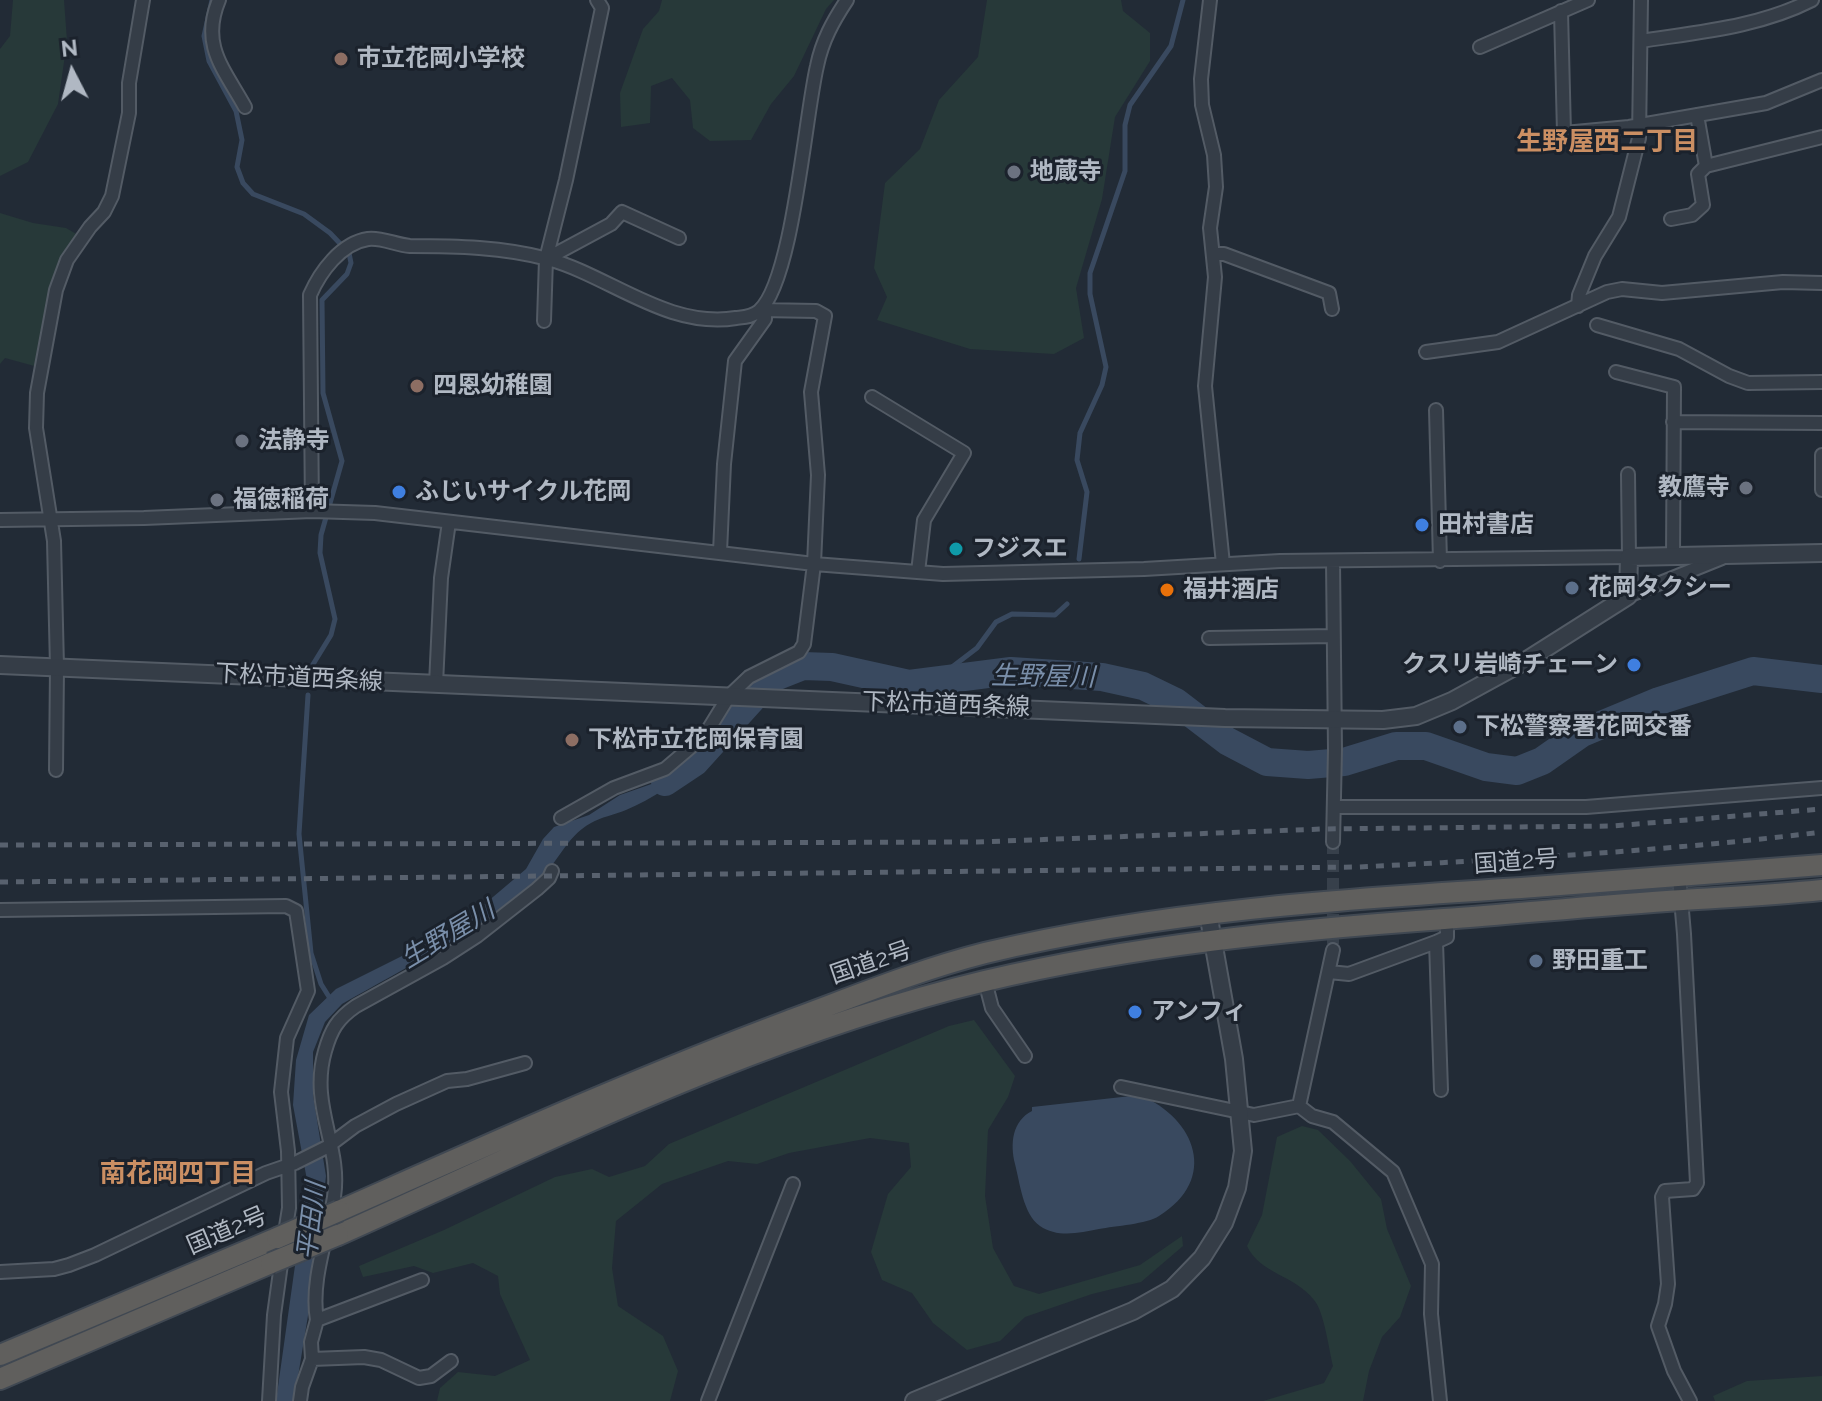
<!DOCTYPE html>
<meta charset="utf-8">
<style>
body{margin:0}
#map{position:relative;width:1822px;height:1401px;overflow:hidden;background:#222b36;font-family:Raleway,sans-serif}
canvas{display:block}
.north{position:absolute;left:32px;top:32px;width:80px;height:80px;-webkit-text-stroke:6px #1b222c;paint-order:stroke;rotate:354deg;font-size:22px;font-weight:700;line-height:32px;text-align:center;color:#b0b8c3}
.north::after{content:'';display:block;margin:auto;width:28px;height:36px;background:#b0b8c3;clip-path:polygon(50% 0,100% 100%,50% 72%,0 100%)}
</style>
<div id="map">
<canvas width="1822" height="1401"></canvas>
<div class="north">N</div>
</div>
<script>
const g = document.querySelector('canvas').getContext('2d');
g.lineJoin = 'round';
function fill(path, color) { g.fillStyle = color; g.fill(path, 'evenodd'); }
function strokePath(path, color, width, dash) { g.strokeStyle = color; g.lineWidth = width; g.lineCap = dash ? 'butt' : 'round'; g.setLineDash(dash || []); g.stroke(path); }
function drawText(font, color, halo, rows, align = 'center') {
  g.font = font + ' Raleway,"Noto Sans JP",sans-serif'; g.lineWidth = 6; g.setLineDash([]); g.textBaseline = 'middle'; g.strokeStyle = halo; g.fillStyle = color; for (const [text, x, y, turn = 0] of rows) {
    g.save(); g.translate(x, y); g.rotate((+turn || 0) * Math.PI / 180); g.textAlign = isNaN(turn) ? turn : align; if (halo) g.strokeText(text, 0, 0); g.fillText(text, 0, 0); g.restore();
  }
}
const green = new Path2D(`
 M 13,0 L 64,0 L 67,41 L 58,104 L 28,162 L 0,176 L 0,49 L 10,36 Z
 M 662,0 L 834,0 L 826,9 L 794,76 L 771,104 L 751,140 L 710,141 L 693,128 L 690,100 L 672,78 L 651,86 L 650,123 L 621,127 L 620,93 L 643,29 L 659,11 Z
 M 987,0 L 1121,0 L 1123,11 L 1150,33 L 1150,61 L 1115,117 L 1102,199 L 1076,288 L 1084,338 L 1054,354 L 970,349 L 877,320 L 887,297 L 874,268 L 885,183 L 920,149 L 939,100 L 978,57 Z
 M 0,213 L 33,223 L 66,228 L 78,235 L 60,261 L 47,302 L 38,367 L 5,358 L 0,364 Z
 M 974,1020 L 1015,1076 L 1008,1097 L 988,1130 L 985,1196 L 993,1248 L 1014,1286 L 1039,1294 L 1140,1265 L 1182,1236 L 1183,1246 L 1141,1282 L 1092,1294 L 1025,1317 L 1000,1341 L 967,1350 L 933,1323 L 912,1293 L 882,1280 L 871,1252 L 888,1194 L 911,1167 L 909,1143 L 870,1138 L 789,1153 L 757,1164 L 728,1161 L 662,1184 L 616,1221 L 612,1268 L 618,1306 L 663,1336 L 678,1371 L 670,1401 L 437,1401 L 440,1388 L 458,1372 L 495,1376 L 530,1360 L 500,1294 L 498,1276 L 473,1263 L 433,1273 L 414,1266 L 363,1277 L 359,1266 L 444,1230 L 555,1177 L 592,1169 L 609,1177 L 645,1166 L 669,1144 L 949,1026 Z
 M 1302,1126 L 1318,1130 L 1350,1161 L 1381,1199 L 1387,1229 L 1411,1286 L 1400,1317 L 1382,1337 L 1369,1371 L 1363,1401 L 1263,1401 L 1324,1383 L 1333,1366 C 1329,1350 1324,1311 1314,1300 C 1295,1275 1260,1274 1247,1246 L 1262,1215 L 1277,1137 Z
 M 1822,1376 L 1822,1401 L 1715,1401 L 1713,1396 L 1747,1381 Z`);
const water = new Path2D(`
 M 695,762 C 675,785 653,798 626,810 C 614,815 601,817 591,823 C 565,837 557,866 534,885 C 475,932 407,967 342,1004 L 325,1022 L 313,1052 L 313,1095 L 326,1176 L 313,1285 L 294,1401 L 276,1401 L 307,1180 L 293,1105 L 296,1060 L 309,1015 L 336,989 L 454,930 L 526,869 L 543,839 L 554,827 L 589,815 L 620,795 L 660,781 Z
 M 1140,1095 C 1196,1119 1219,1179 1159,1216 C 1147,1224 1115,1226 1099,1229 C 1080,1233 1057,1238 1040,1226 C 1023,1214 1020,1183 1015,1164 C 1010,1144 1012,1121 1032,1111 L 1032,1107 Z`);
const stream = new Path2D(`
 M 212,0 L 204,36 L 209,61 L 236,111 L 242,140 L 237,167 L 243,183 L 253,194 L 304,214 L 330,233 L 349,253 L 351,263 L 347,274 L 322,300 L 323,393 L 342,461 L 321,535 L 320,553 L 335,619 L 331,635 L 312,666
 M 1079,559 L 1087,492 L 1077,460 L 1080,433 L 1102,385 L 1106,367 L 1090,294 L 1090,273 L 1125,171 L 1125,125 L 1130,105 L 1171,46 L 1183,0
 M 935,680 L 977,648 L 996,622 L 1012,614 L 1055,615 L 1067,604
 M 308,695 L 299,834 L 311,953 L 321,984 L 331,1000`);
const river = new Path2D(`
 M 665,782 L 695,762 L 770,679 L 803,666 L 832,667 L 909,684 L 1011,671 L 1102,677 L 1143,686 L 1176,702 L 1227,741 L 1267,762 L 1308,765 L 1344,762 L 1396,746 L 1426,746 L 1486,767 L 1517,771 L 1542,761 L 1582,733 L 1659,701 L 1753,671 L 1822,679`);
const minorTunnel = new Path2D(`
 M 1333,842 L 1333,950`);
const minor = new Path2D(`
 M 219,0 C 200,45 224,69 245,107
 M 1210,0 L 1201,79 L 1202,105 L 1214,155 L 1216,187 L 1210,228 L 1215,277 L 1205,386 L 1223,564
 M 1561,11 L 1564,133 L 1629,127 L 1766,103 L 1822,80
 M 1641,41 C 1699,32 1759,27 1812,0
 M 1480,47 L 1588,0
 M 1697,115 L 1706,166 L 1822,137
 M 1671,219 L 1692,215 L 1703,205 L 1698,174 L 1706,166
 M 1214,254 L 1224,254 L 1329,293 L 1332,309
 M 546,259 L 611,224 L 622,212 L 679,238
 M 1578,306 L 1579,295 L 1595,256 L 1619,217 L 1639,138 L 1641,0
 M 544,321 L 546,259 L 566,180 L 602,8 L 597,0
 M 1597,325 L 1679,349 L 1729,376 L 1748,383 L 1822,382
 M 1426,352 L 1498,342 L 1607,292 L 1622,289 L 1662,293 L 1783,282 L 1822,283
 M 1616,372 L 1674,387 L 1673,557
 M 872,397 L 964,453 L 924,520 L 918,572
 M 1436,410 L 1440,561
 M 1673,422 L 1822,423
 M 1822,455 L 1822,490
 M 312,511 L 310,295 C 320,272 341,243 368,239 C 381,237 396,245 410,246 C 456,246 503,247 548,259 C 610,276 667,329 736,318 C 744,317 752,317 759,311 C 793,281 805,116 817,66 C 822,41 833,21 847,0
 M 0,520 L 144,518 L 312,511 L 375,513 L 814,564 L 943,574 L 1144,569 L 1280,561 L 1629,557 L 1628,474
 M 720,552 L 724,464 L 735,361 L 765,319 L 765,310
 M 1628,596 L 1722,558
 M 1209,638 L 1333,636
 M 436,684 L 441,578 L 449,522
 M 56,770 L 57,667 L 54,541 L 36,428 L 37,393 L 56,290 L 67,260 L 90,227 L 104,212 L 112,196 L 129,113 L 129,83 L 143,0
 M 1334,807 L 1586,807 L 1822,788
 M 561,818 L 614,788 L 665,769 L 705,735 L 729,696 L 749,677 L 799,652 L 804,644 L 814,564 L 818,475 L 811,392 L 825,316 L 816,311 L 761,310
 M 1333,842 L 1335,750 L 1333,561
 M 1679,876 L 1684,934 L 1697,1183 L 1693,1189 L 1665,1191 L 1662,1197 L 1668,1284 L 1665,1304 L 1658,1326 L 1674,1371 L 1690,1401
 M 0,910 L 286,906 L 296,911 L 308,991 L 287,1038 L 281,1092 L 288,1151 L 289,1208 L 284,1239
 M 1436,942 L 1441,1090
 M 1329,972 L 1349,974 L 1436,942 L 1447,937 L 1447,919
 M 985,981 L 992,1008 L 1025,1056
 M 1121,1087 L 1254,1115 L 1299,1106 L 1312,1116 L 1333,1122 L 1393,1172 L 1432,1264 L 1431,1314 L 1440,1401
 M 1299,1106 L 1333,950
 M 0,1272 L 54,1269 L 69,1265 L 95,1255 L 266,1173 L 295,1163 L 327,1147 L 355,1126 L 396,1104 L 447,1081 L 467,1079 L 525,1063
 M 317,1320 C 310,1281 328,1236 334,1197 C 342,1146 309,1106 325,1051 C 331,1030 337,1019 356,1006 L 443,958 L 477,936 L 537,889 L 549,878 L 552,871
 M 312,1359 L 364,1357 L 381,1360 L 419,1378 L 431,1376 L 451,1361
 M 269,1401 L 274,1315 L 282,1257
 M 300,1401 L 302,1387 L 312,1359 L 311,1342 L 317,1320 L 422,1280
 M 708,1401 L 793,1184`);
const tertiary = new Path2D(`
 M 0,665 L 1225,718 L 1383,720 L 1416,716 L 1452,701 L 1527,660 L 1628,596 L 1629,557 L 1822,553
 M 914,1401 L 1133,1311 L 1172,1289 L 1202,1258 L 1224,1223 L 1237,1188 L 1243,1151 L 1234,1059 L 1208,913`);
const trunk = new Path2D(`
 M 339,1211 C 488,1145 636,1078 788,1021 C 853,997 918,970 985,953 C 1161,911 1342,899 1521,888 C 1622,881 1722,873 1822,865
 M 338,1235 C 549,1141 759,1035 985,981 C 1136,945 1289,930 1444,919 C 1524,913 1603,905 1683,900 C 1729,897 1776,895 1822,890
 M 0,1355 L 277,1238
 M 0,1379 L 271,1263`);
const rail = new Path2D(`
 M 0,845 L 977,842 L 1323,829 L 1612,826 L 1822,809
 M 0,882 L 1359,867 C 1514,859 1669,851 1822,832`);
const trunkBridge = new Path2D(`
 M 277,1238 L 339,1211
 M 271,1263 L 338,1235`);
const markers = [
 [341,59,8,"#8d6e63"],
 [1014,172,8,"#6b7280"],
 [417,386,8,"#8d6e63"],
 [242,441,8,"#6b7280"],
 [1746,488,8,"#6b7280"],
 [399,492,8,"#3f7fe0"],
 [217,500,8,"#6b7280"],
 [1422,525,8,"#3f7fe0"],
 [956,549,8,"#0f9aa8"],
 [1572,588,8,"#5c6f8a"],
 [1167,590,8,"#e8710a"],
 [1634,665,8,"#3f7fe0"],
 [1460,727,8,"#5c6f8a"],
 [572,740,8,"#8d6e63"],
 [1536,961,8,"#5c6f8a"],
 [1135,1012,8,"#3f7fe0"]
];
const poiNames = [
 ["市立花岡小学校",357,59],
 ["地蔵寺",1030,172],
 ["四恩幼稚園",433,386],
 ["法静寺",258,441],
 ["教鷹寺",1730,488,"right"],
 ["ふじいサイクル花岡",415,492],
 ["福徳稲荷",233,500],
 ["田村書店",1438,525],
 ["フジスエ",972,549],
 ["花岡タクシー",1588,588],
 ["福井酒店",1183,590],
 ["クスリ岩崎チェーン",1618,665,"right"],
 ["下松警察署花岡交番",1476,727],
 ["下松市立花岡保育園",588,740],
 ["野田重工",1552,961],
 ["アンフィ",1151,1012]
];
const streetNames = [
 ["下松市道西条線",299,678,3],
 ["下松市道西条線",946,705,2],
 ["国道2号",1516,862,-4],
 ["国道2号",871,963,-19],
 ["国道2号",227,1231,-23]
];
const neighbourhoodNames = [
 ["生野屋西二丁目",1607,142],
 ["南花岡四丁目",178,1174]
];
const waterNames = [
 ["生野屋川",1043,677,1],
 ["生野屋川",448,935,-31],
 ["平田川",312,1221,-83]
];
fill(green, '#273939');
fill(water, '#39495f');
strokePath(stream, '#39495f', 5);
strokePath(river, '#39495f', 28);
strokePath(minorTunnel, '#37404b', 12, [12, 6]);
strokePath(minor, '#535b65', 16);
strokePath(tertiary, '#535b65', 20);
strokePath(trunk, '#404852', 24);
strokePath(minor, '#353d47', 12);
strokePath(tertiary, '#353d47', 16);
strokePath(trunk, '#605f5d', 20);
strokePath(rail, '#58616e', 5, [8, 8]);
strokePath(trunkBridge, '#404852', 24, []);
strokePath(trunkBridge, '#605f5d', 20);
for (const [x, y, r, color] of markers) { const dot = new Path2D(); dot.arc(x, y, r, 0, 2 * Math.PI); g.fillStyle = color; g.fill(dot); strokePath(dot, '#1b222c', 3); }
drawText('bold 24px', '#b0b8c3', '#1b222c', poiNames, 'left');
drawText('24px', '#b0b8c3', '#1b222c', streetNames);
drawText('bold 26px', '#cb8f63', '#1b222c', neighbourhoodNames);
drawText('italic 26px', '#7a8faa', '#1b222c', waterNames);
</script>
